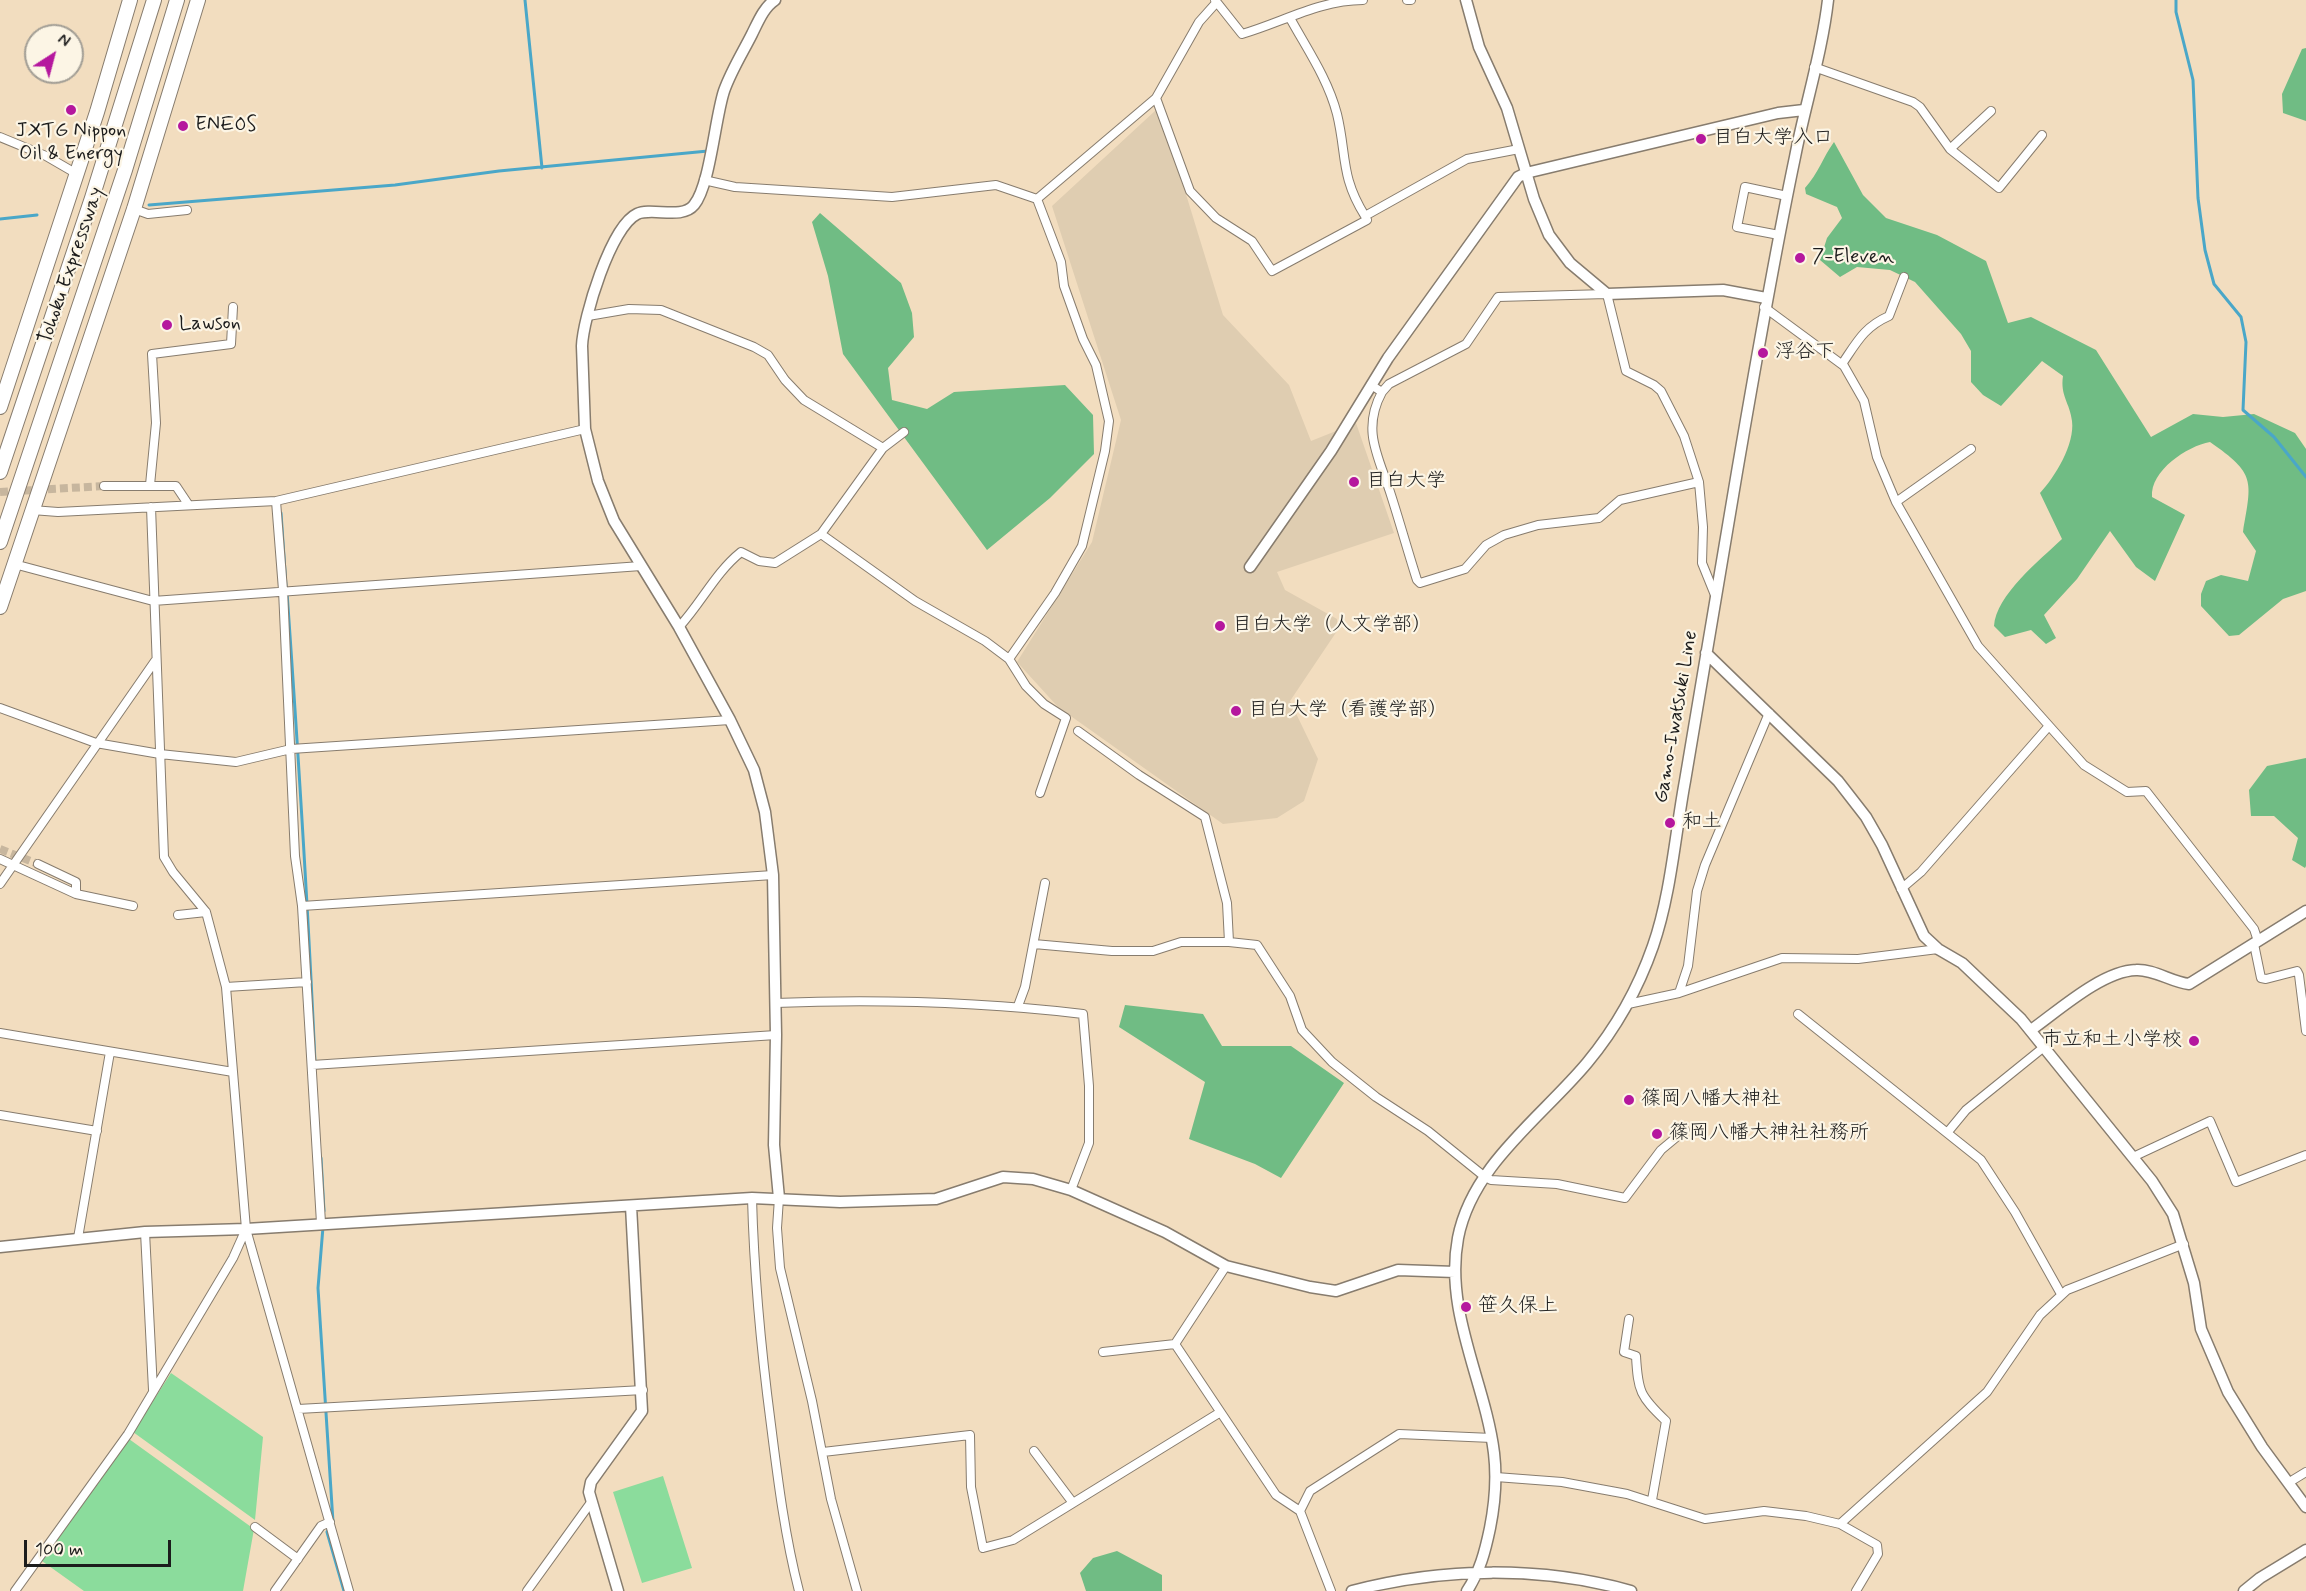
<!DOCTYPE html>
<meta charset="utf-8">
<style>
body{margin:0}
#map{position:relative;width:2306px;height:1591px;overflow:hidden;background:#f2ddbf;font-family:Mynerve,sans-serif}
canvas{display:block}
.north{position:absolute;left:24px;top:24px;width:60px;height:60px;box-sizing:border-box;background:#fcf5e5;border:2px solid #a29e95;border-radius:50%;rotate:36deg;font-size:16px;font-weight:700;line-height:24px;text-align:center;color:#1c1c1c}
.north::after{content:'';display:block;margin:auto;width:21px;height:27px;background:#b5179e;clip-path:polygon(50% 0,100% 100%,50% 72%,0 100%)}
.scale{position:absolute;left:24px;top:1540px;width:147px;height:27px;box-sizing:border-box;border:3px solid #1c1c1c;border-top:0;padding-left:8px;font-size:18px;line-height:21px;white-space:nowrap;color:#1c1c1c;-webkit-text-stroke:4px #fcf5e5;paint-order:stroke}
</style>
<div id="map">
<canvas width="2306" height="1591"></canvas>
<div class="north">N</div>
<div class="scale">100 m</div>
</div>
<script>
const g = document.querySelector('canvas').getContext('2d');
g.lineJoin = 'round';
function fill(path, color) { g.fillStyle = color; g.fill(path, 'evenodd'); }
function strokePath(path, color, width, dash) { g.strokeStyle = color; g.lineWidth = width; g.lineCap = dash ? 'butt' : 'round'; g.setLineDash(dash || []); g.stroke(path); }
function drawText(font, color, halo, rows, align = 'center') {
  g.font = font + ' Mynerve,"Klee One",sans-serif'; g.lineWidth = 4.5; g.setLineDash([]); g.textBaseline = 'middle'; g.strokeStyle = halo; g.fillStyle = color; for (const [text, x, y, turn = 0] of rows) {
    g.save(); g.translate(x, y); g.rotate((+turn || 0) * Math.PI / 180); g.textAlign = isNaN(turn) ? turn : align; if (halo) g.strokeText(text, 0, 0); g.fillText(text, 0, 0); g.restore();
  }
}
const built = new Path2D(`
 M 1156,110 L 1185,191 L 1223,315 L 1289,385 L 1311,441 L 1356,423 L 1394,533 L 1277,572 L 1285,590 L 1337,619 L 1337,631 L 1290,701 L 1318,759 L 1304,801 L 1277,818 L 1223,824 L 1058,707 L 1017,662 L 1092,542 L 1121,420 L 1052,206 Z`);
const green = new Path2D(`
 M 171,1373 L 263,1437 L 255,1520 L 133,1432 Z
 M 129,1439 L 254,1529 L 243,1591 L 84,1591 L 42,1561 Z
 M 663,1476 L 692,1568 L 642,1583 L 613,1492 Z`);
const forest = new Path2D(`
 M 2306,48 L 2306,121 L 2283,113 L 2282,94 L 2302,49 Z
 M 1834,142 L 1863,195 L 1886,218 L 1937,235 L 1986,261 L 2008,323 L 2031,317 L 2096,350 L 2151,437 L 2193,414 L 2223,417 L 2254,414 L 2295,433 L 2306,449 L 2306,591 L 2283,599 L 2239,635 L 2229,636 L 2201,606 L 2201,594 L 2206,581 L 2221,575 L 2248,581 L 2256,551 L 2243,532 C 2252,480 2256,474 2210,442 C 2187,446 2150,471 2152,497 L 2185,515 L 2155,581 L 2136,567 L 2110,531 L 2077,579 L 2044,615 L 2056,638 L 2046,644 L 2031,630 L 2005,637 L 1994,626 C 1996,595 2040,560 2062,539 L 2040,493 C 2055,477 2075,444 2072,421 C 2070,403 2060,396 2063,376 L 2042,361 L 2001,406 L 1983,395 L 1971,382 L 1971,351 L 1961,334 L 1915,282 L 1890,270 L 1857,267 L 1840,277 L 1820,260 L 1827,238 L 1842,218 L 1837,207 L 1806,194 L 1805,188 C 1818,174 1823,157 1834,142 Z
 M 820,213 L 901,283 L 912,313 L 914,337 L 888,368 L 892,400 L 927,409 L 954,392 L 1065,385 L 1093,415 L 1094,454 L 1050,498 L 987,550 L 843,354 L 828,276 L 812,222 Z
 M 2306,758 L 2306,866 L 2305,868 L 2292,860 L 2298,838 L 2274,816 L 2251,816 L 2249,790 L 2267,766 Z
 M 1125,1005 L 1203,1014 L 1222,1046 L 1291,1046 L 1344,1083 L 1281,1178 L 1255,1164 L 1189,1139 L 1205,1082 L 1119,1027 Z
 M 1117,1551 L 1162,1575 L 1162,1591 L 1086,1591 L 1080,1573 L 1093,1558 Z`);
const stream = new Path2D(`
 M 525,0 L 542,168
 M 2176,0 L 2176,12 L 2193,80 L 2198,198 L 2205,250 L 2214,284 L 2241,317 L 2246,342 L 2243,410 L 2274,437 L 2306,477
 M 149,205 L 395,185 L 499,171 L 708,151
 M 0,219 L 37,215
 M 281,513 L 286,586
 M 287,592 C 298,749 308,905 315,1062
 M 321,1158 L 324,1211
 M 323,1227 L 318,1288 L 333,1522
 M 329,1528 L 327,1532 L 344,1591`);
const streetTunnel = new Path2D(`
 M 0,492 L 104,486
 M 0,849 L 38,864`);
const street = new Path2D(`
 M 1215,0 L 1242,34 C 1283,22 1320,0 1363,0
 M 1407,0 L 1411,0
 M 1290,18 C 1307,49 1328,79 1337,114 C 1347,155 1340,176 1365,216
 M 1814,67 L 1913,102 L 1920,107 L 1950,149 L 1999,188 L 2042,135
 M 1156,98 L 1190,191 L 1216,218 L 1252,241 L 1272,271 L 1367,220 L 1365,216 L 1467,159 L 1519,149
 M 0,137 L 46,156 L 77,174
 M 1950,149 L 1991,111
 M 704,180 L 735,187 L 892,197 L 996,185 L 1037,199
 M 1037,199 L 1156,98 L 1199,22 L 1216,3
 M 134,209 L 148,214 L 187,210
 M 1779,235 L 1737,227 L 1745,187 L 1787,196
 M 1764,307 L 1844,366 L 1864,401 L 1877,457 L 1896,502 L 1978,646 L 2084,765 L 2127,792 L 2146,791 L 2254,929 L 2258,941
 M 588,316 L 629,309 L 661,310 L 754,347 L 768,355 L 785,380 L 804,400 L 883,448
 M 1842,364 C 1857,342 1864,327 1889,316 L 1904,277
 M 1371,385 L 1382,392 C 1361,431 1379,457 1391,495 C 1400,523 1408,552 1417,580 L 1420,583 L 1465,569 L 1486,545 L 1504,535 L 1538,525 L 1599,518 L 1620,500 L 1699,482
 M 1382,392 L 1389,384 L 1466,344 L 1498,297 L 1607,294 L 1626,371 L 1654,385 L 1661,391 L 1684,436 L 1699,482 L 1703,527 L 1702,563 L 1715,595
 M 150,485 L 156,423 L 152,354 L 231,344 L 233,307
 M 104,486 L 176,486 L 188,504
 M 276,501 L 283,590 L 295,856 L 302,906 L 321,1223
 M 1896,502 L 1971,449
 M 151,507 L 164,857 L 173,872 L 206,912 L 226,987 L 246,1229 L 349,1591
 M 32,510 L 58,512 L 276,501 L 585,429
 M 821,534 L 915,601 L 985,641 L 1009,659 L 1026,686 L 1044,704 L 1066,718 L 1040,793
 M 14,564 L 153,601 L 641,566
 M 679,627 C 702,602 715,573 741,552 L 759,561 L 775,563 L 821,534 L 883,448 L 904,432
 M 1009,659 L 1055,593 L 1082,546 L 1105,451 L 1109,421 L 1096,365 L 1083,339 L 1064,286 L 1061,262 L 1037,199
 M 0,708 L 96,743 L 160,754 L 236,762 L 291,749 L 730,720
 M 1078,731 L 1139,775 L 1205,817 L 1227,903 L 1229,942
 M 0,859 L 76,894 L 133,906
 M 38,864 L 76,882 L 76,894
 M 0,884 L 155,661
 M 1901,889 L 1921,872 L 2048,727
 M 302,906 L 773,875
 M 178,915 L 206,912
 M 1034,944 L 1112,951 L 1153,951 L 1181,942 L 1229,942 L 1257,945 L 1290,996 L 1302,1030 L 1332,1062 L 1376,1097 L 1428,1131 L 1485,1177 L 1491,1180 L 1557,1184 L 1625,1198 L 1661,1150 L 1685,1130
 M 2254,944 L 2261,978 L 2266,979 L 2297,971 L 2299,975 L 2306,1031
 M 226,987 L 307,982
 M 1679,993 L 1688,966 L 1697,891 L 1705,865 L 1769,713
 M 775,1003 C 879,999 981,1002 1083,1014 L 1089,1086 L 1089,1143 L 1071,1190
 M 1628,1004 L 1679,993 L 1782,958 L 1858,959 L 1938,949
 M 1018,1006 L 1025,987 L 1045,883
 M 1798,1014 L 1981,1160 L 2015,1212 L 2061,1294
 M 0,1033 L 233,1072
 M 312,1065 L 776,1035
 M 0,1115 L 97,1131
 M 1947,1133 L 1966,1110 L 2044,1047
 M 2133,1157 L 2210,1121 L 2236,1182 L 2306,1155
 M 752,1198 C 754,1274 761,1349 771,1425 C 778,1481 785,1537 799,1591
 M 779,1198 L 777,1228 L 780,1268 L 812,1401 L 831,1499 L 857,1591
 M 145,1232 L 153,1390
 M 78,1238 L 110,1052
 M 1629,1319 L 1624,1352 L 1636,1356 C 1638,1392 1640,1396 1666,1421 L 1652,1500
 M 1175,1344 L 1276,1495 L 1300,1511 L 1331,1591
 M 1103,1352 L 1175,1344 L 1226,1266
 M 298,1409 L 643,1390
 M 1034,1451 L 1073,1503
 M 823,1452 L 970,1435 L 971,1487 L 983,1548 L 1013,1540 L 1219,1413
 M 1496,1477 L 1562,1482 L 1627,1494 L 1705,1519 L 1764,1511 L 1806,1516 L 1840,1524 L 1877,1545 L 1878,1554 L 1856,1591
 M 2288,1483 L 2306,1472
 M 1300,1511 L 1310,1491 L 1399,1434 L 1492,1438
 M 1840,1524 L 1987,1392 L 2040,1315 L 2067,1290 L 2184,1244
 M 255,1527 L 298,1559
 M 15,1591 L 128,1434 L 233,1258 L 246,1229
 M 275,1591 L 321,1526 L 330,1522
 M 527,1591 L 592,1501`);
const secondary = new Path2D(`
 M 775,0 C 764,7 758,22 752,34 C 743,52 731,71 724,91 C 715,118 710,186 694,205 C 682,220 652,207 637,214 C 611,226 583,318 582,346 L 585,429 L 598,481 L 614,521 L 679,627 L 730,720 L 754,770 L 765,812 L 773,875 L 776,1035 L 774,1145 L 779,1198
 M 1466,0 L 1479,47 L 1507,108 L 1534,199 L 1549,235 L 1570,263 L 1607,294 L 1723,290 L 1766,298
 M 1250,567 L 1331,451 L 1388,358 L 1518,177 L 1526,173 L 1778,113 L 1804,110
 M 1706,653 L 1838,781 L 1866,817 L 1882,845 L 1924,936 L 1938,949 L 1962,963 L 2021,1019 L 2152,1181 L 2173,1214 L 2194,1283 L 2201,1329 L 2228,1392 L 2262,1447 L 2306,1507
 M 2031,1030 C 2058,1011 2102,971 2136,970 C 2154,969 2171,982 2189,984 L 2306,911
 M 0,1247 L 145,1232 L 246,1229 L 752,1198 L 840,1202 L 936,1199 L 1003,1177 L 1033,1179 L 1071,1190 L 1165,1232 L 1226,1266 L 1310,1287 L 1336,1291 L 1398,1270 L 1455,1272
 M 618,1591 L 589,1492 L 591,1482 L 642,1411 L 631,1206
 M 1352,1591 C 1442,1567 1541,1566 1631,1591
 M 1467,1591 C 1480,1571 1485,1552 1490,1528 C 1495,1503 1497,1478 1494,1453 C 1485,1381 1444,1312 1458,1238 C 1472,1165 1542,1117 1587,1063 C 1616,1028 1638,989 1653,946 C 1671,894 1675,835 1685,781 C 1702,678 1719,575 1737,472 C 1755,367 1773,262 1795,157 C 1805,105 1822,53 1828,0
 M 2244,1591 L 2260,1578 L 2306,1550`);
const highway = new Path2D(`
 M 0,407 L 97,112 L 130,0
 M 0,472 L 92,198 L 154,0
 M 0,542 L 125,170 L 177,0
 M 0,607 L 134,209 L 198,0`);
const markers = [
 [71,110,6,"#b5179e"],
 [183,126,6,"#b5179e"],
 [1701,139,6,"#b5179e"],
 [1800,258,6,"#b5179e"],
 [167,325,6,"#b5179e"],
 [1763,353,6,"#b5179e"],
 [1354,482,6,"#b5179e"],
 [1220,626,6,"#b5179e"],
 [1236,711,6,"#b5179e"],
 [1670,823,6,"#b5179e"],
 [2194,1041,6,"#b5179e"],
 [1629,1100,6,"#b5179e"],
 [1657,1134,6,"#b5179e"],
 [1466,1307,6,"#b5179e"]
];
const poiNames = [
 ["ENEOS",195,126],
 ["JXTG Nippon",71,132,"center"],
 ["Oil & Energy",71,155,"center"],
 ["目白大学入口",1713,139],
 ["7-Eleven",1812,258],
 ["Lawson",179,325],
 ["浮谷下",1775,353],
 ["目白大学",1366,482],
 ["目白大学（人文学部）",1232,626],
 ["目白大学（看護学部）",1248,711],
 ["和土",1682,823],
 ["市立和土小学校",2182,1041,"right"],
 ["篠岡八幡大神社",1641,1100],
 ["篠岡八幡大神社社務所",1669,1134],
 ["笹久保上",1478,1307]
];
const streetNames = [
 ["Tohoku Expressway",72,266,-71],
 ["Gamo-Iwatsuki Line",1677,717,-80]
];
fill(built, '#dfcdb1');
fill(green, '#8bdc9c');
fill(forest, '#70bc84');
strokePath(stream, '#4aa7c8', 3);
strokePath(streetTunnel, '#c7b69e', 8, [8, 4]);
strokePath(street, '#877c6e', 10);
strokePath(secondary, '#877c6e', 13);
strokePath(highway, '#877c6e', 16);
strokePath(street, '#fff', 8);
strokePath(secondary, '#fff', 10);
strokePath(highway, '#fff', 14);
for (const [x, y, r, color] of markers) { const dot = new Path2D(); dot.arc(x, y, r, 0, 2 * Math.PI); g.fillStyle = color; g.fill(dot); strokePath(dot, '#fcf5e5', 2); }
drawText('20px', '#1c1c1c', '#fcf5e5', poiNames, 'left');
drawText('20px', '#1c1c1c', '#fcf5e5', streetNames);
</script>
